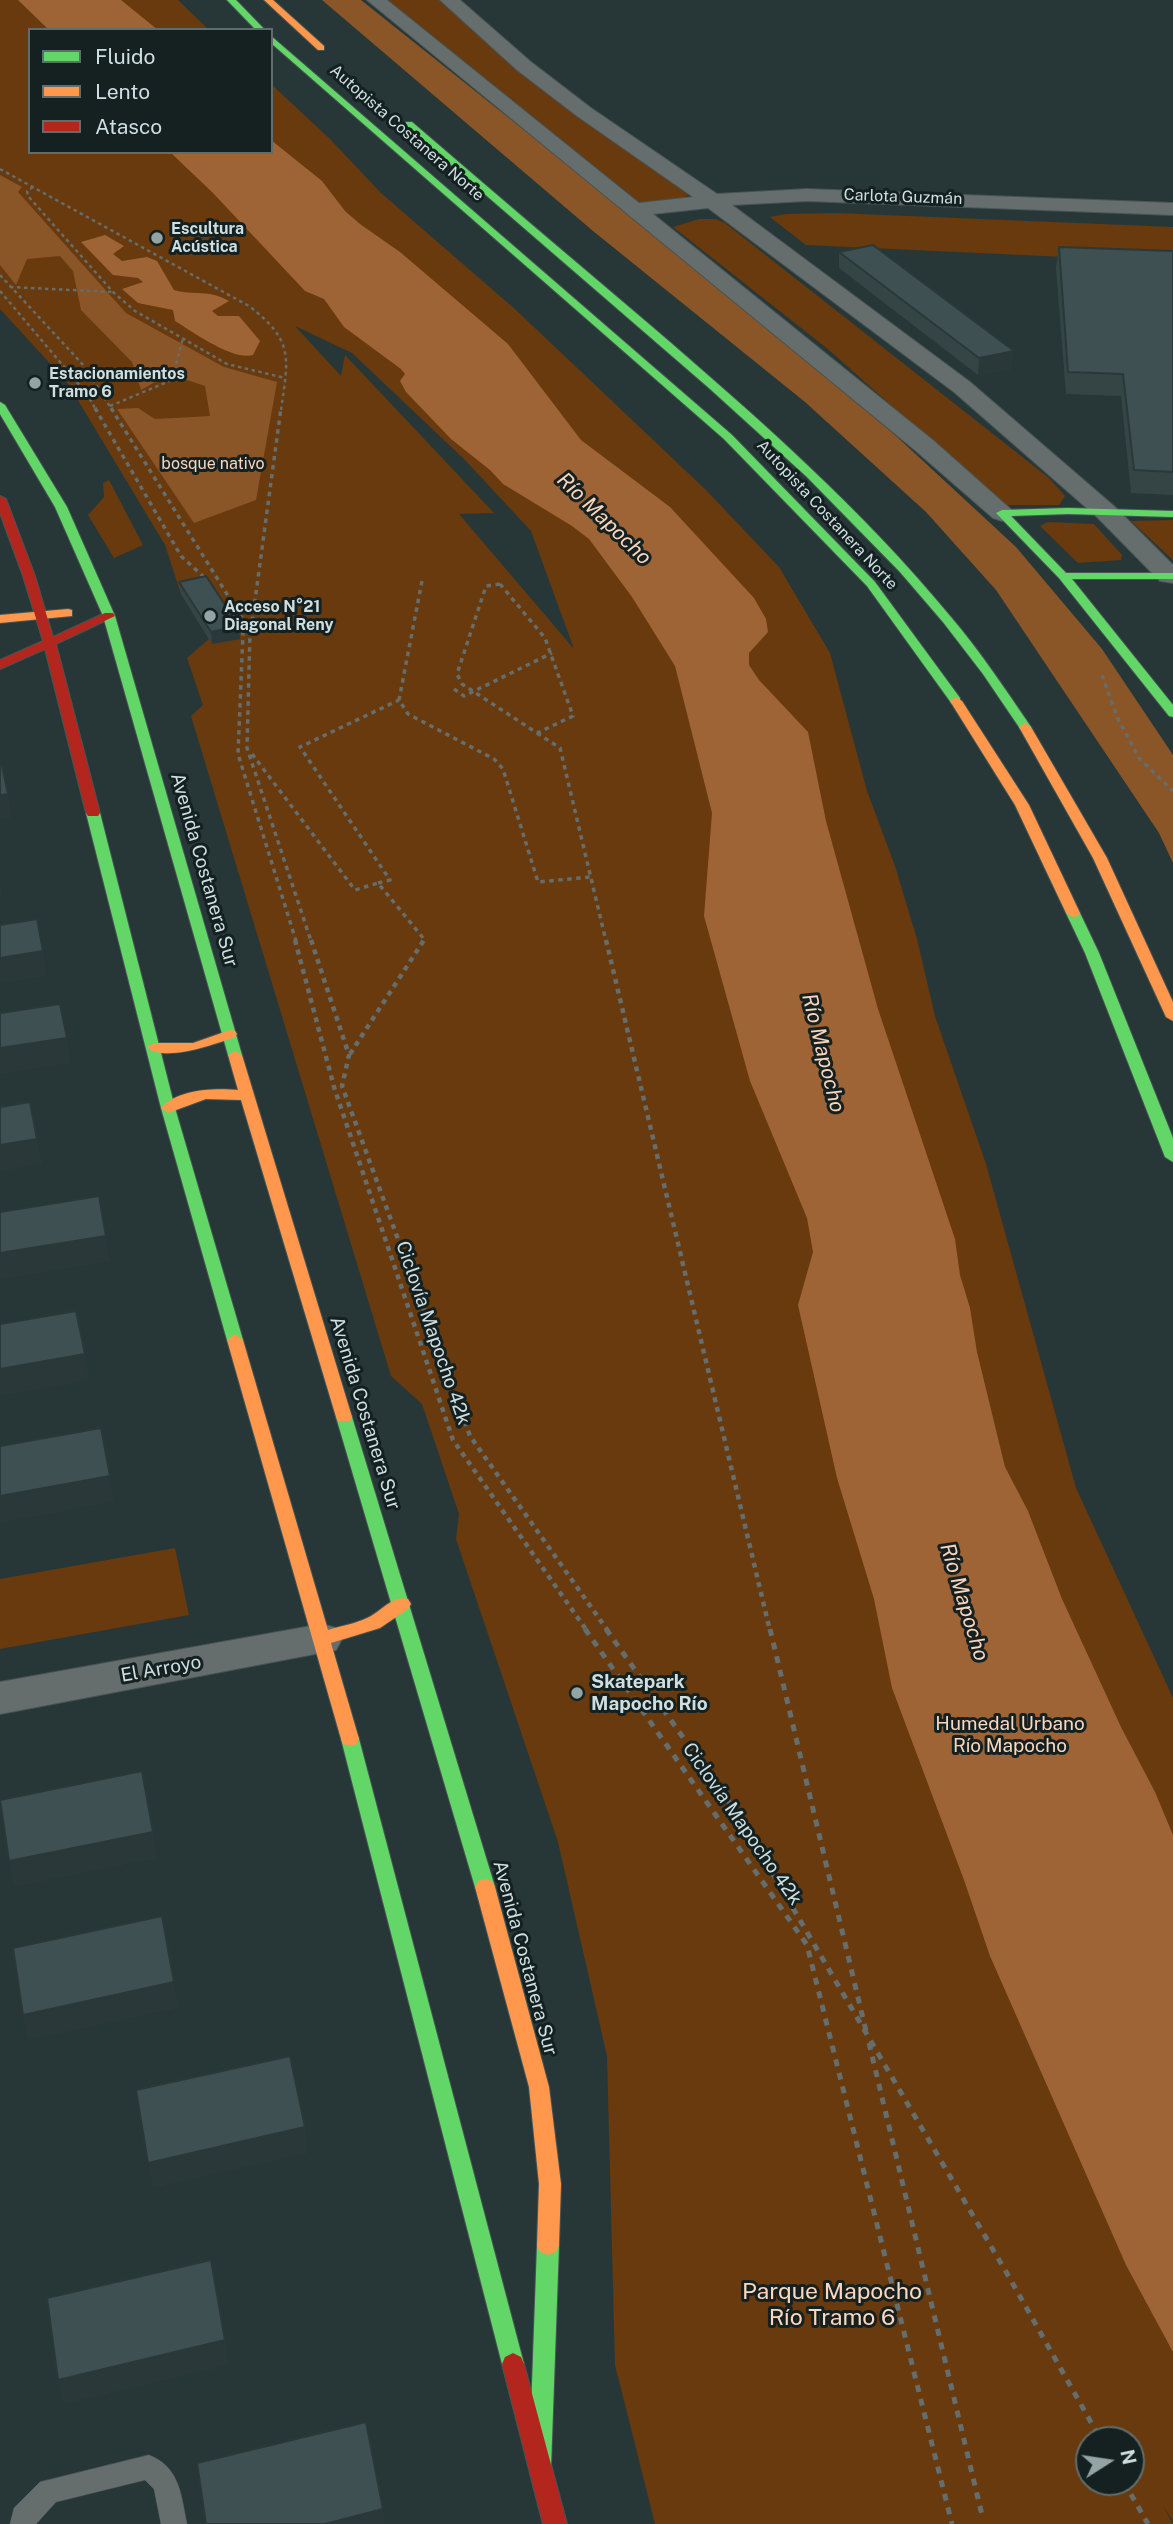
<!DOCTYPE html>
<meta charset="utf-8">
<style>
body{margin:0}
#map{position:relative;width:1173px;height:2524px;overflow:hidden;background:#273737;font-family:"Public Sans",sans-serif}
canvas{display:block}
.legend{position:absolute;left:28px;top:28px;width:245px;height:126px;box-sizing:border-box;background:#152121;border:2px solid #5f6d6d;margin:0;padding:9px 12px;list-style:none;font-size:21px;color:#cfdfdf}
.legend li{display:flex;align-items:center;gap:14px;height:35px}
.legend b{width:35px;border:2px solid #5f6d6d}
.north{position:absolute;left:1075px;top:2426px;width:70px;height:70px;box-sizing:border-box;background:#152121;border:2px solid #5f6d6d;border-radius:50%;rotate:78deg;font-size:19px;font-weight:700;line-height:28px;text-align:center;color:#cfdfdf}
.north::after{content:'';display:block;margin:auto;width:24px;height:32px;background:#94a4a4;clip-path:polygon(50% 0,100% 100%,50% 72%,0 100%)}
</style>
<div id="map">
<canvas width="1173" height="2524"></canvas>
<ul class="legend">
<li><b style="height:9px;background:#63d668"></b>Fluido</li>
<li><b style="height:9px;background:#ff974d"></b>Lento</li>
<li><b style="height:9px;background:#b3261e"></b>Atasco</li>
</ul>
<div class="north">N</div>
</div>
<script>
const g = document.querySelector('canvas').getContext('2d');
g.lineJoin = 'round';
function fill(path, color) { g.fillStyle = color; g.fill(path, 'evenodd'); }
function strokePath(path, color, width, dash) { g.strokeStyle = color; g.lineWidth = width; g.lineCap = dash ? 'butt' : 'round'; g.setLineDash(dash || []); g.stroke(path); }
function drawText(font, color, halo, rows, align = 'center') {
  g.font = font + ' "Public Sans",sans-serif'; g.lineWidth = 6; g.setLineDash([]); g.textBaseline = 'middle'; g.strokeStyle = halo; g.fillStyle = color; for (const [text, x, y, turn = 0] of rows) {
    g.save(); g.translate(x, y); g.rotate((+turn || 0) * Math.PI / 180); g.textAlign = isNaN(turn) ? turn : align; if (halo) g.strokeText(text, 0, 0); g.fillText(text, 0, 0); g.restore();
  }
}
const green = new Path2D(`
 M 0,0 L 178,0 L 209,30 L 30,30 L 30,152 L 271,152 L 271,84 L 330,139 L 381,193 L 516,310 L 706,490 L 779,567 L 830,653 L 867,791 L 895,866 L 917,939 L 935,1016 L 986,1164 L 1076,1488 L 1173,1698 L 1173,2521 L 1163,2506 L 1173,2524 L 655,2524 L 615,2365 L 607,2056 L 558,1842 L 456,1539 L 459,1514 L 422,1404 L 391,1376 L 191,716 L 203,705 L 187,658 L 209,639 L 181,594 L 165,545 L 67,382 L 0,309 ZM 295,326 L 352,353 L 465,460 L 531,531 L 574,649 L 459,514 L 494,513 L 345,355 L 341,376 ZM 1089,2440 L 1131,2440 L 1131,2482 L 1089,2482 Z
 M 388,0 L 441,0 C 518,74 604,134 690,194 C 677,203 655,204 639,202 Z
 M 836,213 L 1173,227 L 1173,262 L 806,245 L 770,217 L 786,214 Z
 M 699,219 L 716,219 L 725,223 L 1049,478 L 1065,496 L 1059,505 L 1003,505 L 829,350 L 673,227 Z
 M 109,480 L 143,545 L 114,558 L 88,515 L 104,497 L 103,483 Z
 M 1173,520 L 1173,560 L 1131,521 Z
 M 1048,522 L 1094,524 L 1122,555 L 1121,560 L 1078,563 L 1040,526 Z
 M 175,1548 L 189,1615 L 0,1649 L 0,1579 Z`);
const forest = new Path2D(`
 M 322,0 L 361,0 L 637,220 L 894,434 L 1016,547 L 1102,649 L 1173,755 L 1173,863 L 1159,833 L 996,590 L 926,512 L 805,402 L 593,231 Z
 M 0,175 L 22,187 L 18,192 L 126,313 L 224,367 L 277,382 L 256,500 L 194,523 L 117,409 L 138,408 L 155,419 L 210,416 L 205,386 L 169,374 L 141,390 L 132,362 L 81,310 L 73,271 L 60,256 L 27,259 L 16,285 L 0,265 Z`);
const water = new Path2D(`
 M 18,0 L 121,0 L 158,30 L 49,30 Z
 M 271,140 L 322,181 L 345,211 L 360,224 L 400,252 L 508,344 L 581,440 L 670,507 L 754,598 L 766,619 L 768,632 L 749,653 L 749,665 L 759,680 L 808,732 L 826,821 L 878,1009 L 955,1239 L 960,1275 L 970,1308 L 977,1352 L 1005,1467 L 1028,1511 L 1062,1599 L 1121,1727 L 1155,1792 L 1173,1835 L 1173,2352 L 1126,2265 L 990,1956 L 964,1880 L 892,1688 L 874,1599 L 837,1478 L 798,1305 L 813,1252 L 807,1218 L 750,1081 L 704,916 L 712,813 L 675,666 L 632,597 L 589,539 L 572,526 L 503,484 L 490,470 L 451,439 L 406,392 L 400,381 L 405,374 L 401,369 L 344,327 L 324,299 L 305,291 L 213,193 L 170,152 L 271,152 Z
 M 105,235 L 124,246 L 113,254 L 122,261 L 147,257 L 157,261 L 174,290 C 195,296 208,289 229,301 L 212,311 L 218,316 L 239,316 L 260,341 L 253,355 C 233,361 193,332 175,321 L 173,310 L 138,303 L 122,289 L 143,282 L 138,278 L 113,275 L 81,242 Z`);
const pathFar3 = new Path2D(`
 M 0,169 L 249,306 C 295,341 288,359 281,410
 M 33,187 L 27,191 L 28,196 L 113,292 L 135,311 L 227,364 L 285,378
 M 0,275 L 85,367 L 112,410
 M 10,287 L 112,292
 M 0,291 L 87,394 L 96,410
 M 110,406 L 172,380 L 183,338`);
const pathFar2 = new Path2D(`
 M 95,408 L 181,556 L 206,579
 M 111,408 L 250,631 L 247,748 L 311,941
 M 422,581 L 399,700 L 408,714 L 494,759 L 503,769 L 538,882 L 590,877
 M 500,584 L 545,638 L 573,716 L 537,733 L 462,684 L 457,674 L 486,586 Z
 M 237,624 L 243,633 L 238,754 L 296,941
 M 251,630 L 281,408
 M 1102,675 L 1117,717 L 1139,758 L 1173,791
 M 454,689 L 464,696 L 552,653
 M 537,733 L 560,748 L 606,941
 M 252,754 L 355,890 L 378,883 L 424,939 L 422,941
 M 378,883 L 390,880 L 300,747 L 399,700`);
const pathFar1 = new Path2D(`
 M 295,940 L 334,1087 L 453,1440 L 587,1631
 M 311,940 L 349,1055 L 342,1086 L 470,1436 L 608,1631
 M 606,940 L 770,1631
 M 350,1054 L 424,940`);
const path = new Path2D(`
 M 585,1629 L 807,1945 L 952,2524
 M 606,1629 L 739,1816 L 1009,2277 L 1101,2440
 M 770,1629 L 866,2031
 M 869,2043 L 982,2515
 M 1124,2482 L 1148,2524`);
const lane = new Path2D(`
 M 149,2455 C 180,2467 181,2495 187,2524 L 161,2524 L 154,2489 L 145,2480 L 56,2502 L 36,2524 L 10,2524 L 14,2508 L 40,2482 Z`);
const street = new Path2D(`
 M 367,0 L 387,0 L 639,203 L 693,197 L 577,116 L 517,70 L 440,0 L 460,0 L 531,62 L 591,108 L 717,194 L 807,189 L 1173,203 L 1173,215 L 807,201 L 732,205 L 970,382 L 1115,507 L 1173,565 L 1173,583 L 1160,581 L 1097,517 L 954,392 L 708,208 L 653,214 L 934,441 L 1015,513 L 1011,518 L 1002,521 L 993,518 L 916,451 Z
 M 322,1624 L 336,1628 L 342,1639 L 336,1650 L 0,1714 L 0,1682 Z`);
const fast = new Path2D(`
 M 227,0 L 236,0 L 265,30 L 256,30 Z
 M 271,36 L 732,435 L 875,582 L 960,698 L 960,704 L 952,704 L 867,586 L 724,439 L 271,43 Z
 M 406,122 L 412,122 C 491,190 571,258 650,325 C 756,416 861,508 950,616 C 980,651 1005,689 1031,727 L 1029,730 L 1021,730 L 983,674 L 943,622 L 900,572 L 807,477 L 709,388 L 406,126 Z
 M 0,402 L 5,405 L 67,507 L 115,616 L 242,1055 L 240,1058 L 230,1058 L 228,1055 L 103,616 L 55,507 L 0,414 Z
 M 1068,508 L 1173,511 L 1173,517 L 1068,514 L 1011,516 L 1066,573 L 1173,573 L 1173,579 L 1072,579 L 1173,705 L 1173,717 L 1169,716 L 1059,578 L 996,513 L 1002,510 Z
 M 93,809 L 100,813 L 175,1108 L 243,1340 L 235,1346 L 227,1340 L 161,1108 L 86,813 Z
 M 1073,909 L 1080,913 L 1099,953 L 1173,1138 L 1173,1162 L 1165,1157 L 1085,953 L 1066,913 Z
 M 344,1411 L 350,1413 L 352,1417 L 495,1887 L 492,1893 L 485,1895 L 478,1893 L 475,1887 L 336,1417 L 338,1413 Z
 M 350,1732 L 357,1734 L 359,1739 L 524,2364 L 521,2371 L 513,2375 L 505,2371 L 502,2364 L 341,1739 L 343,1734 Z
 M 548,2235 L 556,2238 L 559,2245 L 551,2467 L 548,2475 L 540,2478 L 532,2475 L 529,2467 L 537,2245 L 540,2238 Z`);
const slow = new Path2D(`
 M 264,0 L 273,0 L 324,46 L 324,50 L 318,50 Z
 M 68,609 L 72,610 L 72,616 L 0,623 L 0,615 Z
 M 956,697 L 962,701 L 1029,805 L 1080,913 L 1078,916 L 1073,917 L 1066,913 L 1015,805 L 950,701 Z
 M 1025,723 L 1031,727 L 1107,858 L 1173,1002 L 1173,1021 L 1166,1017 L 1093,858 L 1019,727 Z
 M 230,1030 L 235,1031 L 237,1034 L 235,1037 C 215,1044 164,1063 147,1047 L 154,1043 L 193,1043 Z
 M 235,1051 L 242,1055 L 352,1417 L 350,1421 L 338,1421 L 336,1417 L 241,1100 L 206,1099 L 168,1113 L 161,1108 C 178,1089 214,1088 238,1090 L 228,1055 Z
 M 235,1334 L 243,1340 L 328,1630 C 340,1626 355,1624 367,1618 C 381,1612 393,1594 408,1599 L 411,1604 L 408,1609 L 380,1628 L 331,1643 L 359,1739 L 357,1744 L 350,1746 L 343,1744 L 341,1739 L 227,1340 Z
 M 485,1879 L 492,1881 L 495,1887 L 549,2087 L 561,2184 L 559,2245 L 556,2252 L 548,2255 L 540,2252 L 537,2245 L 539,2184 L 529,2087 L 475,1887 L 478,1881 Z`);
const jam = new Path2D(`
 M 0,496 L 6,499 L 35,576 L 53,637 L 105,613 L 113,613 L 115,616 L 56,644 L 100,813 L 98,816 L 88,816 L 86,813 L 45,649 L 0,669 L 0,660 L 43,641 L 23,576 L 0,513 Z
 M 513,2353 L 521,2357 L 524,2364 L 567,2524 L 543,2524 L 502,2364 L 505,2357 Z`);
const wall = new Path2D(`
 M 1059,247 L 1173,251 L 1173,495 L 1131,493 L 1121,396 L 1066,394 L 1056,268 Z
 M 839,252 L 1012,368 L 978,375 L 839,268 Z
 M 179,582 L 240,639 L 212,644 L 181,594 Z`);
const shadedWall = new Path2D(`
 M 1014,351 L 1012,368 L 978,375 L 979,358 Z
 M 239,626 L 240,639 L 212,644 L 211,632 Z
 M 8,794 L 12,818 L 0,820 L 0,795 Z
 M 0,882 L 2,898 L 0,898 Z
 M 43,951 L 47,976 L 0,983 L 0,958 Z
 M 67,1038 L 71,1063 L 0,1074 L 0,1048 Z
 M 37,1139 L 42,1164 L 0,1171 L 0,1145 Z
 M 106,1236 L 110,1261 L 0,1280 L 0,1253 Z
 M 85,1354 L 89,1380 L 0,1396 L 0,1369 Z
 M 110,1476 L 114,1502 L 0,1523 L 0,1496 Z
 M 153,1832 L 157,1858 L 14,1887 L 9,1861 Z
 M 174,1982 L 178,2008 L 28,2040 L 23,2015 Z
 M 305,2127 L 308,2153 L 153,2188 L 148,2163 Z
 M 225,2340 L 229,2365 L 64,2404 L 58,2380 Z
 M 383,2509 L 385,2524 L 325,2524 Z`);
const building = new Path2D(`
 M 873,245 L 1014,351 L 979,358 L 839,252 Z
 M 1059,247 L 1173,251 L 1173,472 L 1134,470 L 1123,374 L 1068,372 Z
 M 206,576 L 239,626 L 211,632 L 179,582 Z
 M 0,766 L 2,766 L 8,794 L 0,795 Z
 M 37,919 L 43,951 L 0,958 L 0,925 Z
 M 60,1004 L 67,1038 L 0,1048 L 0,1013 Z
 M 30,1102 L 37,1139 L 0,1145 L 0,1107 Z
 M 99,1196 L 106,1236 L 0,1253 L 0,1212 Z
 M 76,1311 L 85,1354 L 0,1369 L 0,1324 Z
 M 101,1428 L 110,1476 L 0,1496 L 0,1446 Z
 M 142,1771 L 153,1832 L 9,1861 L 0,1800 Z
 M 162,1916 L 174,1982 L 23,2015 L 13,1948 Z
 M 290,2056 L 305,2127 L 148,2163 L 136,2090 Z
 M 211,2260 L 225,2340 L 58,2380 L 47,2298 Z
 M 366,2422 L 383,2509 L 325,2524 L 206,2524 L 197,2463 Z`);
const markers = [
 [157,238,7,"#94a4a4"],
 [35,383,7,"#94a4a4"],
 [210,616,7,"#94a4a4"],
 [577,1693,7,"#94a4a4"]
];
const farStreetnames = [
 ["Autopista Costanera Norte",407,133,41],
 ["Carlota Guzmán",903,197,2],
 ["Autopista Costanera Norte",827,515,47]
];
const farPoinames = [
 ["Escultura",171,229],
 ["Acústica",171,247],
 ["Estacionamientos",49,374],
 ["Tramo 6",49,392],
 ["Acceso N°21",224,607],
 ["Diagonal Reny",224,625]
];
const farParknames = [
 ["bosque nativo",213,464]
];
const streetNames = [
 ["Avenida Costanera Sur",204,870,74],
 ["Ciclovía Mapocho 42k",433,1333,71],
 ["Avenida Costanera Sur",365,1413,73],
 ["El Arroyo",161,1669,-10],
 ["Ciclovía Mapocho 42k",742,1824,55],
 ["Avenida Costanera Sur",525,1958,75]
];
const poiNames = [
 ["Skatepark",591,1682],
 ["Mapocho Río",591,1704]
];
const parkNames = [
 ["Humedal Urbano",1010,1724],
 ["Río Mapocho",1010,1746]
];
const waterNames = [
 ["Río Mapocho",604,519,44],
 ["Río Mapocho",823,1053,76],
 ["Río Mapocho",964,1602,73]
];
const nearParknames = [
 ["Parque Mapocho",832,2292],
 ["Río Tramo 6",832,2318]
];
fill(green, '#683a0d');
fill(forest, '#8a5527');
fill(water, '#9e6436');
strokePath(lane, '#475454', 1);
strokePath(street, '#475454', 2);
strokePath(fast, '#475454', 2);
strokePath(slow, '#475454', 2);
strokePath(jam, '#475454', 2);
strokePath(pathFar3, '#656d6d', 2.5, [3.5, 3.5]);
strokePath(pathFar2, '#656d6d', 3.5, [4.5, 4.5]);
strokePath(pathFar1, '#656d6d', 4.5, [5, 5]);
strokePath(path, '#656d6d', 5, [7, 7]);
fill(lane, '#666d6d');
fill(street, '#666d6d');
fill(fast, '#63d668');
fill(slow, '#ff974d');
fill(jam, '#b3261e');
fill(wall, '#354546');
fill(shadedWall, '#2b3839');
fill(building, '#3e5051');
strokePath(building, '#2b3839', 2);
for (const [x, y, r, color] of markers) { const dot = new Path2D(); dot.arc(x, y, r, 0, 2 * Math.PI); g.fillStyle = color; g.fill(dot); strokePath(dot, '#152121', 2.5); }
drawText('16px', '#cfdfdf', '#152121', farStreetnames);
drawText('bold 16px', '#cfdfdf', '#152121', farPoinames, 'left');
drawText('16px', '#fcd7bd', '#152121', farParknames);
drawText('19px', '#cfdfdf', '#152121', streetNames);
drawText('bold 19px', '#cfdfdf', '#152121', poiNames, 'left');
drawText('19px', '#fcd7bd', '#152121', parkNames);
drawText('italic 21px', '#fad5bb', '#152121', waterNames);
drawText('23px', '#fcd7bd', '#152121', nearParknames);
</script>
